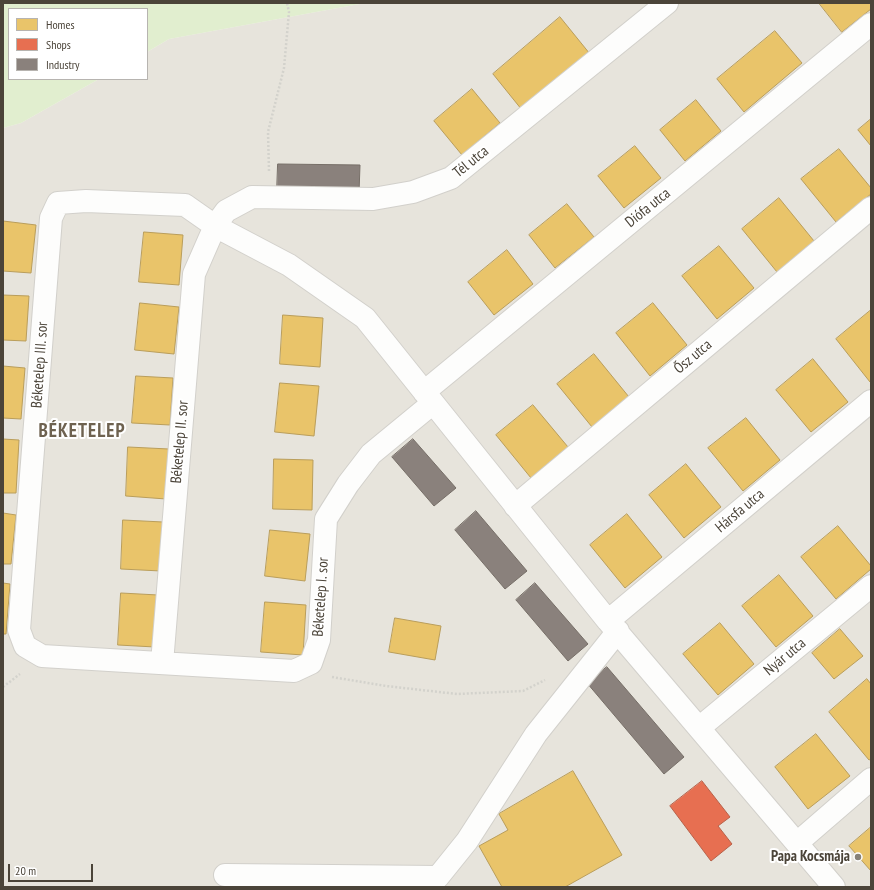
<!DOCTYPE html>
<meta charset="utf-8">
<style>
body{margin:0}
#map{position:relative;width:874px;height:890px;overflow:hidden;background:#f4f2ee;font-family:"PT Sans Narrow",sans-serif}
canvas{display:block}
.frame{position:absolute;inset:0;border:4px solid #4b4439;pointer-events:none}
.legend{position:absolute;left:8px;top:8px;width:140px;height:72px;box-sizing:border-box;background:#fff;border:1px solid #b7b4b0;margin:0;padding:5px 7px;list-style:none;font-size:12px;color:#4b4439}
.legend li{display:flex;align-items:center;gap:8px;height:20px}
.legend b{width:20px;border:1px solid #b7b4b0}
.scale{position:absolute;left:8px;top:864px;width:85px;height:18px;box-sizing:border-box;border:2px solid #4b4439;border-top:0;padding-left:5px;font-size:12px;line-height:14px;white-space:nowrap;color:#4b4439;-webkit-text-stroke:3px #fff;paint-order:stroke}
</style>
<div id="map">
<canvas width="874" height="890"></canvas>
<div class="frame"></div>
<ul class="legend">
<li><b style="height:11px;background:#e9c46a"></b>Homes</li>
<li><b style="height:11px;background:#e76f51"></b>Shops</li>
<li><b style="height:11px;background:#8a817c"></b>Industry</li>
</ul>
<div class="scale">20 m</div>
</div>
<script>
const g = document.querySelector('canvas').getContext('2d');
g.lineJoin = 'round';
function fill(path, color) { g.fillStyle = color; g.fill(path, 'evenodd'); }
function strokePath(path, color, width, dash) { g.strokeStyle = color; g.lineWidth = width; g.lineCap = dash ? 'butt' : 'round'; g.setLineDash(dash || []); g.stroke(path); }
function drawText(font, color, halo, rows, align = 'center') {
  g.font = font + ' "PT Sans Narrow",sans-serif'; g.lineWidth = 4; g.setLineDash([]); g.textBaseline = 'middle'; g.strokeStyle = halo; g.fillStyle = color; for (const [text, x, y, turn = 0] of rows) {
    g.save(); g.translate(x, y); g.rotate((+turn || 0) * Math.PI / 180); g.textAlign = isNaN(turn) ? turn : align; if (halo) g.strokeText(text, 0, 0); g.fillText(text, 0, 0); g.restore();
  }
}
const residential = new Path2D(`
 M 365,3 L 871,3 L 871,887 L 3,887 L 3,128 L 21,123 L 99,79 L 147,79 L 147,52 L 169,39 Z`);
const green = new Path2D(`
 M 3,3 L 365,3 L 169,39 L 147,52 L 147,9 L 9,9 L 9,79 L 99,79 L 21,123 L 3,128 Z`);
const homes = new Path2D(`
 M 819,3 L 871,3 L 871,9 L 842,32 Z
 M 560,17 L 590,54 L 522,110 L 493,74 Z
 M 775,31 L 802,63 L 744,112 L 717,79 Z
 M 472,89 L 500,123 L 462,155 L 434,121 Z
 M 696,100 L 721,131 L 685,161 L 660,130 Z
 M 871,119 L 871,146 L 858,130 Z
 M 635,146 L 661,178 L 624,208 L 598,176 Z
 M 839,149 L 871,188 L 871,194 L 836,222 L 801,179 Z
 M 779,198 L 814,241 L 777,272 L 742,229 Z
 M 567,204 L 594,237 L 555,268 L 529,235 Z
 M 3,221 L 36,225 L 31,273 L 3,271 Z
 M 144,232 L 183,235 L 179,285 L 139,282 Z
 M 719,246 L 754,288 L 717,319 L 682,276 Z
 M 507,250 L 533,284 L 494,315 L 468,282 Z
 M 3,295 L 29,296 L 26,341 L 3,340 Z
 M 140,303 L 179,307 L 174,354 L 135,350 Z
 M 653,303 L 687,345 L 650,376 L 616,333 Z
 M 871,310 L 871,382 L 870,382 L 836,339 Z
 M 283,315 L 323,318 L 320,367 L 280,364 Z
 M 594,354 L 629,397 L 592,427 L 557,384 Z
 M 813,359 L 848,402 L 811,432 L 776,390 Z
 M 3,366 L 25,368 L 21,419 L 3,418 Z
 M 136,376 L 173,378 L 170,425 L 132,423 Z
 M 280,383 L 319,386 L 314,436 L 275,432 Z
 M 533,405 L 568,447 L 531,478 L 496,435 Z
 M 746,418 L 780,460 L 743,491 L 708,448 Z
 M 3,439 L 19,440 L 16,493 L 3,493 Z
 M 128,447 L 169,449 L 166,499 L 126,496 Z
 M 274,459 L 313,460 L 312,510 L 273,509 Z
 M 686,464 L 721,507 L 684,538 L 649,495 Z
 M 3,513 L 16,515 L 11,564 L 3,564 Z
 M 627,514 L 662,557 L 625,588 L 590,545 Z
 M 123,520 L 163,522 L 161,571 L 121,569 Z
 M 838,526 L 871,566 L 871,569 L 836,599 L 801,557 Z
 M 270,530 L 310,534 L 305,581 L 265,576 Z
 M 779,575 L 813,616 L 776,647 L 742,606 Z
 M 3,583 L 10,584 L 6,634 L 3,634 Z
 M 121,593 L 158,595 L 155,647 L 118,645 Z
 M 265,602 L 306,605 L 303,655 L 261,652 Z
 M 395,618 L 441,626 L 435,660 L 389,652 Z
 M 720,623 L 754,664 L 718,695 L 683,654 Z
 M 840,629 L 863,656 L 834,679 L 812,653 Z
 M 867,679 L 871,684 L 871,759 L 869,760 L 829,712 Z
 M 816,734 L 850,776 L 808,809 L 775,767 Z
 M 573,771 L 622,855 L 565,887 L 502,887 L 479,846 L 508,830 L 499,814 Z
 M 870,828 L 871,829 L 871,871 L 849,846 Z`);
const shops = new Path2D(`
 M 702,781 L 730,817 L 718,826 L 732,844 L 711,861 L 670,806 Z`);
const industry = new Path2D(`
 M 278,164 L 360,165 L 359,193 L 277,192 Z
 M 413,439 L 456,488 L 434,506 L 392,457 Z
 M 476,511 L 527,571 L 505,589 L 455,530 Z
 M 535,583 L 588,644 L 568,661 L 516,600 Z
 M 607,667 L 684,757 L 664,774 L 587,683 Z`);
const path = new Path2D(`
 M 269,171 L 268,132 L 284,68 L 289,12 L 287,3
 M 332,677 L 386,686 L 457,694 L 523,691 L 545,680
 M 3,687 L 20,674`);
const street = new Path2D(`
 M 424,392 L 871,24
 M 433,403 L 371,454 L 348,484 L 326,519 L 319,640 L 311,663 L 294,671 L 42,656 L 25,646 L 19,630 L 51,218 L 58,203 L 86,201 L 185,205 L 215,226 L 289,265 L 365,318 L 608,621 L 834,887
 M 515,506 L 871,208
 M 608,621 L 871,401
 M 162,663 L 194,274 L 215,226 L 226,211 L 252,197 L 373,199 L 413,192 L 451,178 L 667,3
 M 699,728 L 871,586
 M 797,843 L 871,779
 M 225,875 L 438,877 L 467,841 L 536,734 L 618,631`);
const markers = [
 [858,857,4,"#868178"]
];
const streetNames = [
 ["Tél utca",471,162,-39],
 ["Diófa utca",648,208,-39],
 ["Ősz utca",693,357,-40],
 ["Béketelep III. sor",40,365,-86],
 ["Béketelep II. sor",180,442,-85],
 ["Hársfa utca",740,511,-40],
 ["Béketelep I. sor",321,597,-86],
 ["Nyár utca",785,657,-40]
];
const poiNames = [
 ["Papa Kocsmája",850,857]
];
const districtNames = [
 ["BÉKETELEP",82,432]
];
fill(residential, '#e7e4dc');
fill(green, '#e1eecf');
fill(homes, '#e9c46a');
strokePath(homes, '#ba9e5b', 1);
fill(shops, '#e76f51');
strokePath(shops, '#b8624a', 1);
fill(industry, '#8a817c');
strokePath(industry, '#776f68', 1);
strokePath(street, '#d2d0cb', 24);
strokePath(path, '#d3d2cc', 2.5, [2, 2]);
strokePath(street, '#fdfdfc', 22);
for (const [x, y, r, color] of markers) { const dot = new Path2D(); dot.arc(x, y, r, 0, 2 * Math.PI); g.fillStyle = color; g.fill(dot); strokePath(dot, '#fff', 1.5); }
drawText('15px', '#4b4439', '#fff', streetNames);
drawText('bold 15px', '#4b4439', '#fff', poiNames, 'right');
g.letterSpacing = '1px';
drawText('bold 19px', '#6e6250', '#fff', districtNames);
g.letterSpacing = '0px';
</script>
